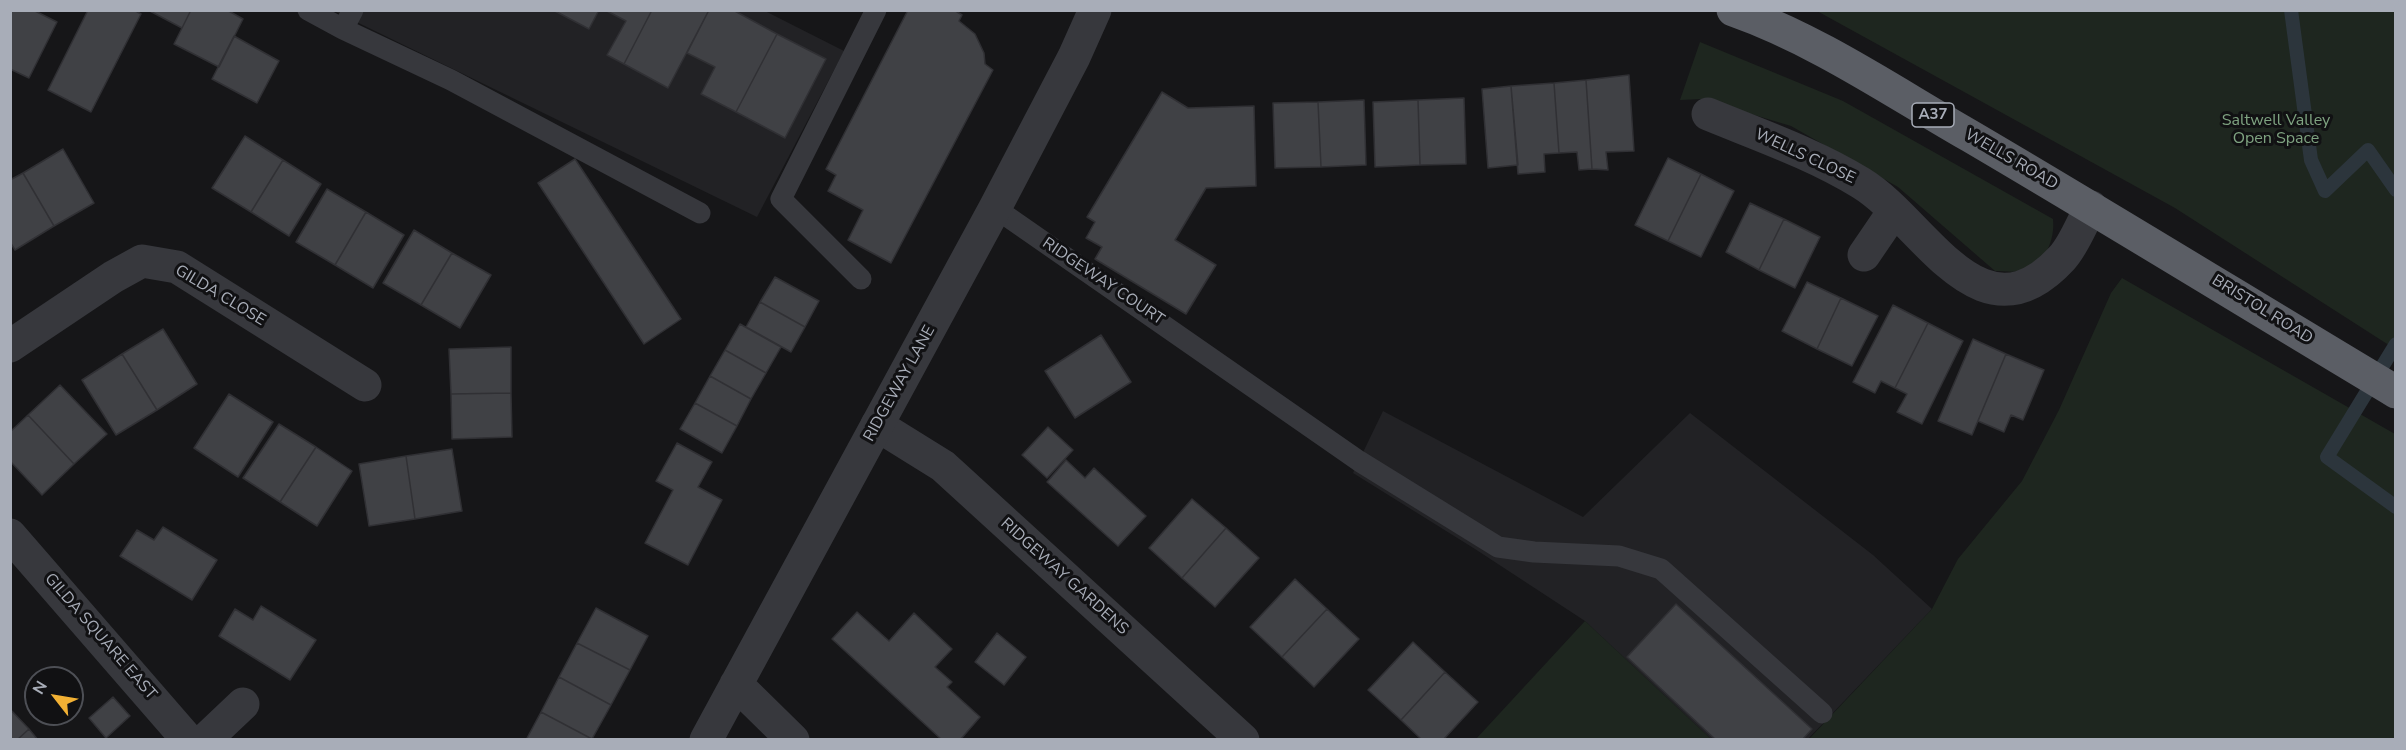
<!DOCTYPE html>
<style>
body{margin:0}
#map{position:relative;width:2406px;height:750px;overflow:hidden;background:#161618;font-family:"Nunito Sans",sans-serif}
canvas{display:block}
.frame{position:absolute;inset:0;border:12px solid #a8adb8;pointer-events:none}
.north{position:absolute;left:24px;top:666px;width:60px;height:60px;box-sizing:border-box;background:#111113;border:2px solid #4d4f55;border-radius:50%;rotate:301deg;font-size:16px;font-weight:700;line-height:24px;text-align:center;color:#a8adb8}
.north::after{content:'';display:block;margin:auto;width:21px;height:27px;background:#f2b134;clip-path:polygon(50% 0,100% 100%,50% 72%,0 100%)}
</style>
<div id="map">
<canvas width="2406" height="750"></canvas>
<div class="frame"></div>
<div class="north">N</div>
</div>
<script>
const g = document.querySelector('canvas').getContext('2d');
g.lineJoin = 'round';
function fill(path, color) { g.fillStyle = color; g.fill(path, 'evenodd'); }
function strokePath(path, color, width, dash) { g.strokeStyle = color; g.lineWidth = width; g.lineCap = dash ? 'butt' : 'round'; g.setLineDash(dash || []); g.stroke(path); }
function drawText(font, color, halo, rows, align = 'center') {
  g.font = font + ' "Nunito Sans",sans-serif'; g.lineWidth = 6; g.setLineDash([]); g.textBaseline = 'middle'; g.strokeStyle = halo; g.fillStyle = color; for (const [text, x, y, turn = 0] of rows) {
    g.save(); g.translate(x, y); g.rotate((+turn || 0) * Math.PI / 180); g.textAlign = isNaN(turn) ? turn : align; if (halo) g.strokeText(text, 0, 0); g.fillText(text, 0, 0); g.restore();
  }
}
const built = new Path2D(`
 M 334,11 L 765,11 L 844,51 L 757,217 Z
 M 1383,411 L 1583,517 L 1690,413 L 1873,555 L 1932,609 L 1808,739 L 1711,739 L 1585,621 L 1475,549 L 1353,473 Z`);
const green = new Path2D(`
 M 1817,11 L 2395,11 L 2395,349 L 2175,208 Z
 M 1700,42 L 1843,101 L 2053,219 C 2055,240 2046,262 2024,270 C 2016,273 2003,271 1995,271 L 1898,187 L 1791,126 L 1701,99 L 1680,100 Z
 M 2122,278 L 2395,434 L 2395,739 L 1808,740 L 1932,609 L 1958,559 L 2022,481 L 2059,410 L 2111,293 Z
 M 1585,621 L 1711,739 L 1476,739 Z`);
const stream = new Path2D(`
 M 2291,10 L 2311,160 L 2325,191 L 2368,150 L 2396,190
 M 2396,344 L 2327,457 L 2396,507`);
const building = new Path2D(`
 M 10,10 L 33,10 L 57,22 L 29,78 L 10,69 Z
 M 88,10 L 134,10 L 141,14 L 91,112 L 48,90 Z
 M 148,10 L 191,10 L 182,28 Z
 M 191,10 L 227,10 L 243,19 L 219,67 L 174,44 Z
 M 553,10 L 599,10 L 589,29 Z
 M 605,10 L 652,10 L 624,64 L 607,55 L 626,21 Z
 M 652,10 L 709,10 L 668,88 L 624,64 Z
 M 709,10 L 733,10 L 777,34 L 736,112 L 701,94 L 715,67 L 687,53 Z
 M 908,10 L 954,10 L 962,15 L 959,21 L 975,34 L 984,53 L 985,64 L 993,70 L 891,263 L 848,240 L 863,210 L 828,191 L 836,175 L 826,169 Z
 M 777,34 L 826,59 L 785,138 L 736,112 Z
 M 234,36 L 279,61 L 257,103 L 212,79 Z
 M 1629,75 L 1634,151 L 1606,152 L 1608,170 L 1592,169 L 1586,80 Z
 M 1586,80 L 1592,169 L 1579,170 L 1577,152 L 1559,153 L 1554,83 Z
 M 1554,83 L 1559,153 L 1544,154 L 1545,172 L 1518,174 L 1511,86 Z
 M 1511,86 L 1518,165 L 1488,168 L 1482,89 Z
 M 1162,92 L 1188,108 L 1254,106 L 1256,186 L 1206,188 L 1175,240 L 1216,265 L 1186,314 L 1095,259 L 1102,247 L 1086,238 L 1095,222 L 1087,217 Z
 M 1464,98 L 1466,164 L 1420,165 L 1418,100 Z
 M 1364,100 L 1366,165 L 1321,167 L 1318,102 Z
 M 1418,100 L 1420,165 L 1375,167 L 1373,102 Z
 M 1318,102 L 1321,167 L 1275,168 L 1273,103 Z
 M 245,136 L 283,160 L 251,212 L 212,188 Z
 M 63,149 L 94,203 L 54,226 L 23,173 Z
 M 1668,158 L 1701,174 L 1668,241 L 1635,225 Z
 M 575,159 L 681,319 L 644,344 L 538,183 Z
 M 283,160 L 321,184 L 289,236 L 251,212 Z
 M 23,173 L 54,226 L 15,250 L 10,242 L 10,180 Z
 M 1701,174 L 1734,191 L 1701,257 L 1668,241 Z
 M 327,189 L 366,212 L 335,265 L 296,242 Z
 M 1750,203 L 1784,219 L 1759,270 L 1726,252 Z
 M 366,212 L 404,235 L 373,288 L 335,265 Z
 M 1784,219 L 1820,237 L 1795,288 L 1759,270 Z
 M 414,230 L 452,253 L 421,305 L 383,283 Z
 M 452,253 L 491,275 L 460,328 L 421,305 Z
 M 775,277 L 819,301 L 805,327 L 760,302 Z
 M 1807,282 L 1841,298 L 1817,349 L 1782,331 Z
 M 1841,298 L 1878,316 L 1852,366 L 1817,349 Z
 M 760,302 L 805,327 L 791,352 L 746,327 Z
 M 1893,305 L 1928,323 L 1895,388 L 1881,381 L 1875,393 L 1853,382 Z
 M 1928,323 L 1963,341 L 1922,424 L 1897,412 L 1907,394 L 1895,388 Z
 M 740,324 L 781,347 L 766,373 L 725,350 Z
 M 163,329 L 197,384 L 157,410 L 122,354 Z
 M 1101,335 L 1131,382 L 1075,418 L 1045,371 Z
 M 1973,339 L 2006,354 L 1972,435 L 1938,421 Z
 M 511,347 L 511,393 L 451,394 L 449,349 Z
 M 725,350 L 766,373 L 751,399 L 710,376 Z
 M 122,354 L 157,410 L 116,435 L 82,380 Z
 M 2006,354 L 2044,370 L 2023,420 L 2011,415 L 2004,432 L 1978,421 Z
 M 710,376 L 751,399 L 737,426 L 695,403 Z
 M 60,385 L 107,434 L 74,464 L 28,415 Z
 M 511,393 L 512,437 L 452,439 L 451,394 Z
 M 229,394 L 273,422 L 238,477 L 194,448 Z
 M 695,403 L 737,426 L 722,453 L 680,429 Z
 M 28,415 L 74,464 L 42,495 L 10,461 L 10,432 Z
 M 279,424 L 316,447 L 280,502 L 243,478 Z
 M 1048,427 L 1073,450 L 1047,478 L 1022,455 Z
 M 677,443 L 712,462 L 698,487 L 722,500 L 688,565 L 645,543 L 673,490 L 656,481 Z
 M 316,447 L 352,471 L 317,526 L 280,502 Z
 M 452,449 L 462,511 L 415,519 L 406,456 Z
 M 406,456 L 415,519 L 369,526 L 359,464 Z
 M 1066,460 L 1085,478 L 1094,468 L 1146,516 L 1118,546 L 1047,482 Z
 M 1192,499 L 1226,528 L 1182,578 L 1149,548 Z
 M 163,527 L 217,560 L 192,600 L 120,556 L 137,530 L 154,540 Z
 M 1226,528 L 1259,558 L 1215,607 L 1182,578 Z
 M 1295,579 L 1327,609 L 1282,657 L 1250,627 Z
 M 1676,604 L 1812,729 L 1802,740 L 1716,740 L 1627,657 Z
 M 261,606 L 316,640 L 290,680 L 219,636 L 235,609 L 253,620 Z
 M 596,608 L 648,636 L 630,670 L 577,643 Z
 M 1327,609 L 1359,639 L 1314,687 L 1282,657 Z
 M 857,612 L 889,641 L 914,613 L 952,649 L 935,667 L 952,682 L 947,687 L 980,717 L 960,740 L 942,740 L 832,639 Z
 M 997,633 L 1026,657 L 1004,685 L 975,662 Z
 M 1413,642 L 1445,672 L 1401,720 L 1368,690 Z
 M 577,643 L 630,670 L 611,705 L 559,677 Z
 M 1445,672 L 1478,702 L 1443,740 L 1422,740 L 1401,720 Z
 M 559,677 L 611,705 L 592,739 L 541,712 Z
 M 113,697 L 130,716 L 106,738 L 89,718 Z
 M 10,709 L 29,729 L 17,740 L 10,740 Z
 M 541,712 L 592,739 L 526,740 Z
 M 29,729 L 38,740 L 17,740 Z`);
const service = new Path2D(`
 M 308,10 L 343,29 L 353,10
 M 343,29 L 451,80 L 700,213
 M 995,208 L 1359,461 L 1498,547 L 1534,552 L 1619,556 L 1661,569 L 1822,713
 M 861,279 L 781,199 L 876,10`);
const minor = new Path2D(`
 M 1708,114 C 1759,135 1814,154 1861,183 C 1925,222 1980,347 2062,258 C 2074,245 2082,223 2091,207
 M 1864,255 L 1894,211
 M 10,346 L 113,277 L 142,261 L 177,267 L 365,385
 M 877,425 L 943,466 L 1243,740
 M 10,535 L 188,740
 M 205,740 L 243,704`);
const tertiary = new Path2D(`
 M 736,684 L 793,740
 M 706,740 L 995,208 L 1074,57 L 1095,10`);
const trunk = new Path2D(`
 M 1733,10 C 1818,40 1893,92 1970,136 C 2113,220 2254,307 2396,392`);
const shields = [
 [1933,115,42]
];
const shieldNames = [
 ["A37",1933,115]
];
const parkNames = [
 ["Saltwell Valley",2276,121],
 ["Open Space",2276,139]
];
const streetNames = [
 ["WELLS CLOSE",1805,157,25],
 ["WELLS ROAD",2011,160,30],
 ["RIDGEWAY COURT",1103,282,34],
 ["GILDA CLOSE",220,296,31],
 ["BRISTOL ROAD",2262,310,32],
 ["RIDGEWAY LANE",900,384,-61],
 ["RIDGEWAY GARDENS",1064,577,42],
 ["GILDA SQUARE EAST",100,637,49]
];
fill(built, '#222225');
fill(green, '#1e261f');
strokePath(stream, '#2c353c', 14);
fill(building, '#404145');
strokePath(building, '#303034', 1.5);
strokePath(service, '#37383d', 21);
strokePath(minor, '#37383d', 33);
strokePath(tertiary, '#37383d', 33);
strokePath(trunk, '#5b5e65', 33);
for (const [x, y, w] of shields) { const box = new Path2D(); box.roundRect(x - w / 2, y - 12, w, 24, 4.5); g.fillStyle = '#111113'; g.fill(box); strokePath(box, '#a8adb8', 1.5); }
drawText('bold 15px', '#a8adb8', null, shieldNames);
drawText('16px', '#7fa381', '#111113', parkNames);
drawText('16px', '#a8adb8', '#111113', streetNames);
</script>
